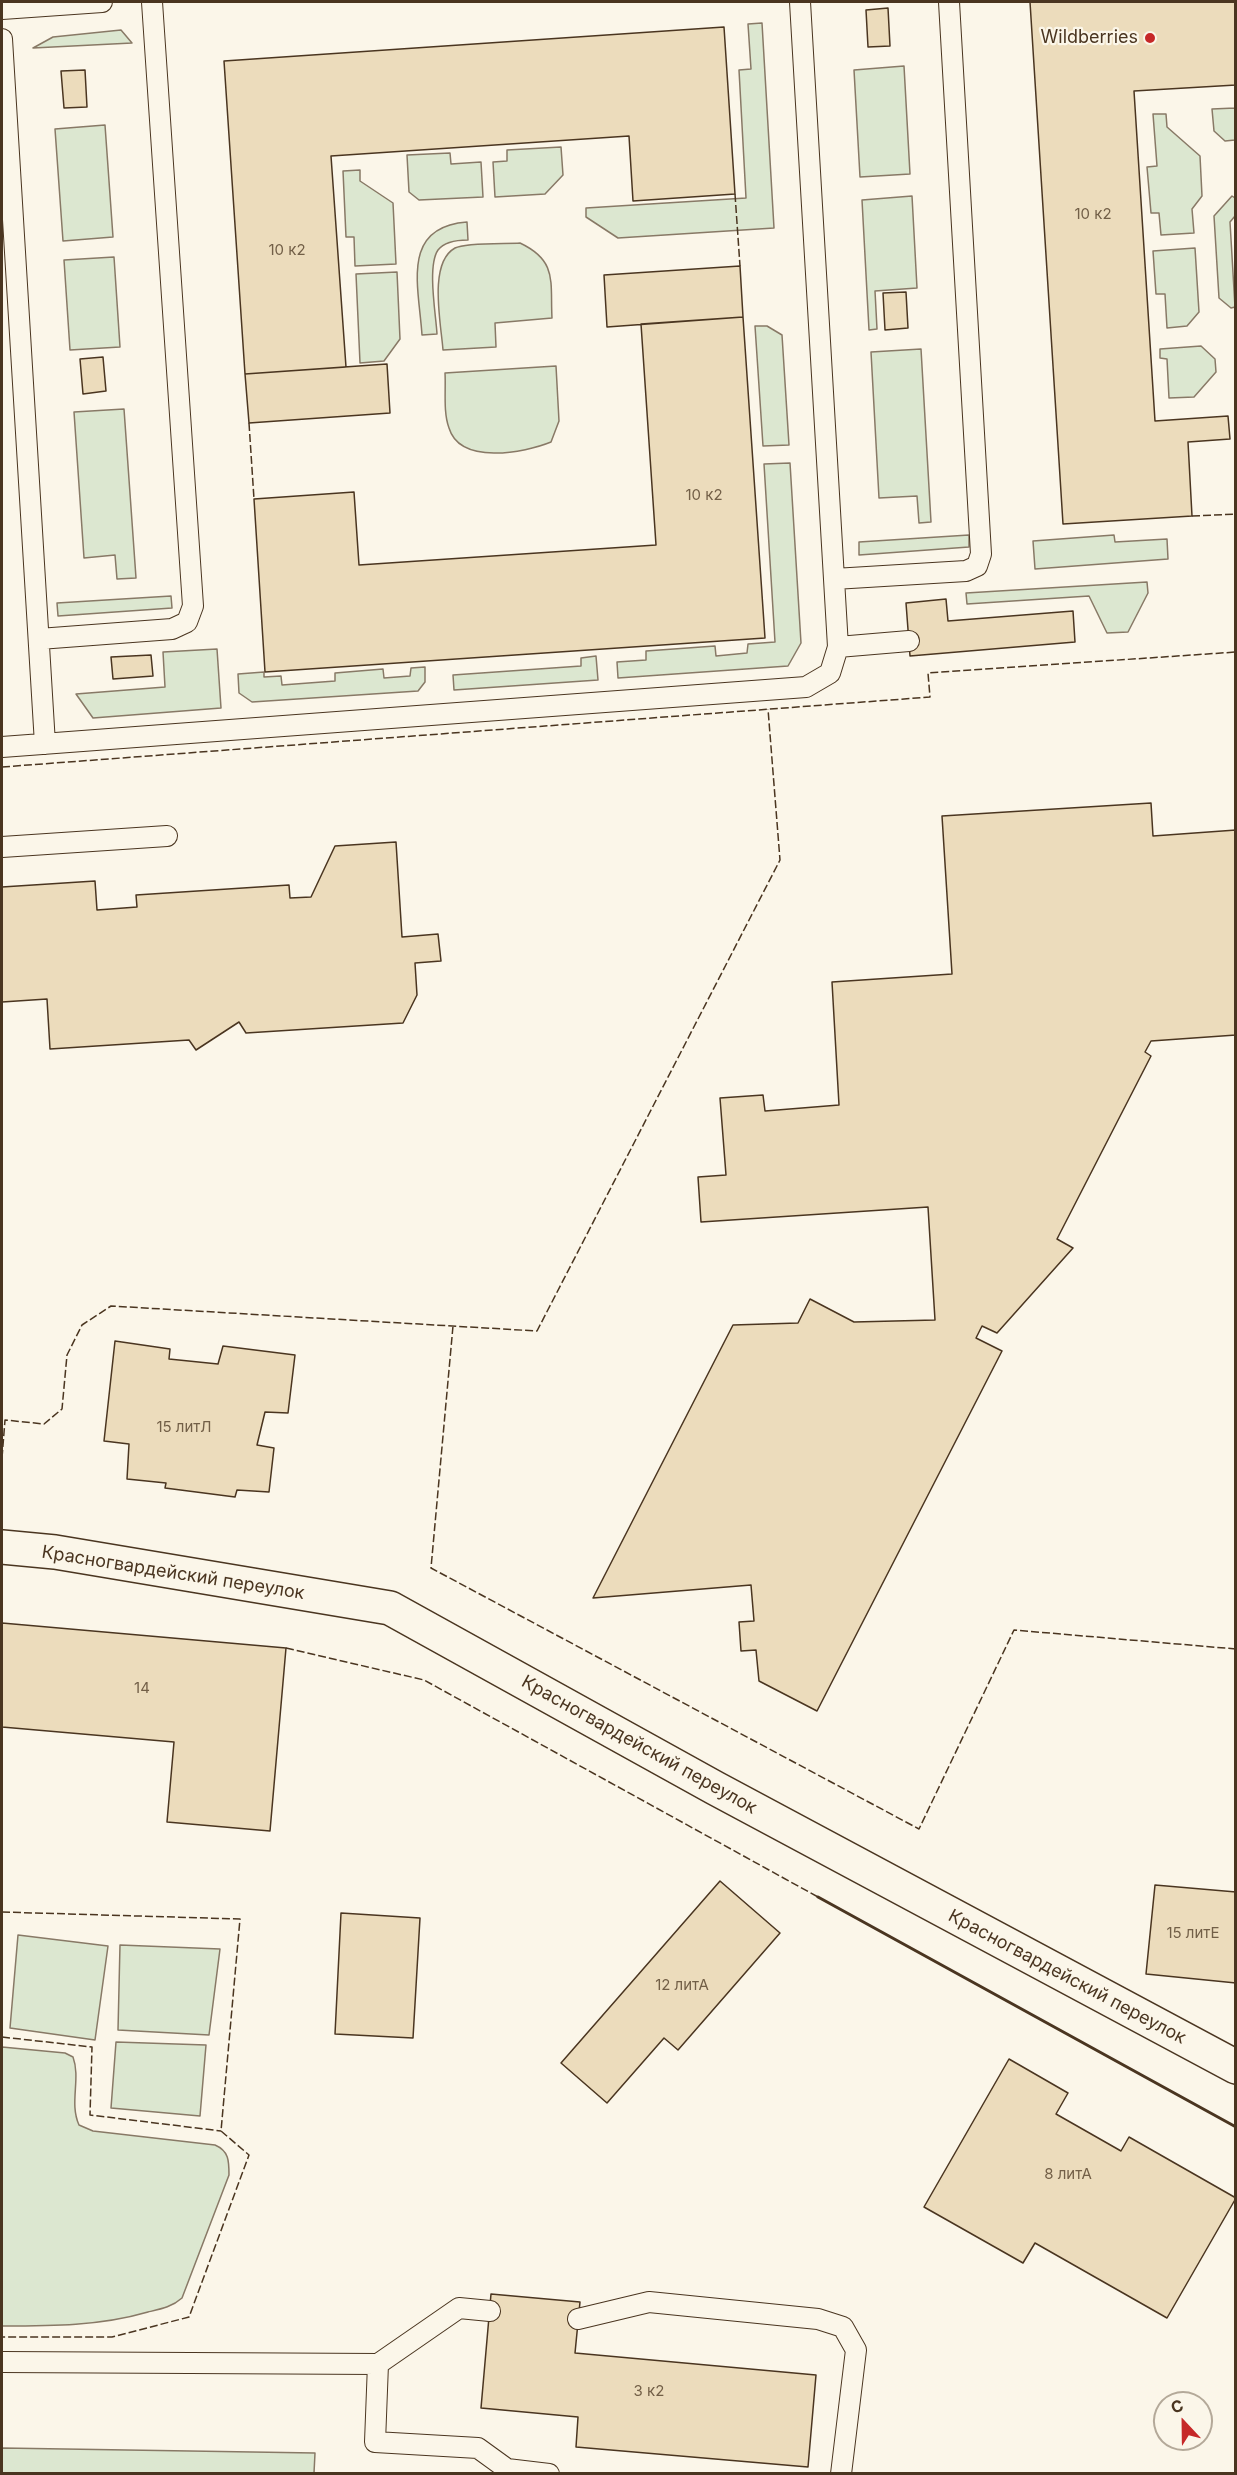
<!DOCTYPE html>
<meta charset="utf-8">
<style>
body{margin:0}
#map{position:relative;width:1237px;height:2475px;overflow:hidden;background:#fbf6e9;font-family:Inter,sans-serif}
canvas{display:block}
.frame{position:absolute;inset:0;border:3px solid #4a3520;pointer-events:none}
.north{position:absolute;left:1153px;top:2391px;width:60px;height:60px;box-sizing:border-box;background:#fbf6e9;border:2px solid #b4a999;border-radius:50%;rotate:338deg;font-size:16px;font-weight:700;line-height:24px;text-align:center;color:#4a3520}
.north::after{content:'';display:block;margin:auto;width:21px;height:27px;background:#c62828;clip-path:polygon(50% 0,100% 100%,50% 72%,0 100%)}
</style>
<div id="map">
<canvas width="1237" height="2475"></canvas>
<div class="frame"></div>
<div class="north">С</div>
</div>
<script>
const g = document.querySelector('canvas').getContext('2d');
g.lineJoin = 'round';
function fill(path, color) { g.fillStyle = color; g.fill(path, 'evenodd'); }
function strokePath(path, color, width, dash) { g.strokeStyle = color; g.lineWidth = width; g.lineCap = dash ? 'butt' : 'round'; g.setLineDash(dash || []); g.stroke(path); }
function drawText(font, color, halo, rows, align = 'center') {
  g.font = font + ' Inter,sans-serif'; g.lineWidth = 4.5; g.setLineDash([]); g.textBaseline = 'middle'; g.strokeStyle = halo; g.fillStyle = color; for (const [text, x, y, turn = 0] of rows) {
    g.save(); g.translate(x, y); g.rotate((+turn || 0) * Math.PI / 180); g.textAlign = isNaN(turn) ? turn : align; if (halo) g.strokeText(text, 0, 0); g.fillText(text, 0, 0); g.restore();
  }
}
const green = new Path2D(`
 M 762,23 L 774,228 L 618,238 L 586,217 L 586,208 L 746,198 L 739,70 L 751,69 L 748,24 Z
 M 121,30 L 132,43 L 33,48 L 53,37 Z
 M 904,66 L 910,174 L 860,177 L 854,70 Z
 M 1235,99 L 1235,140 L 1225,141 L 1214,131 L 1212,109 L 1235,108 Z
 M 1153,114 L 1166,114 L 1167,127 L 1200,156 L 1202,196 L 1192,209 L 1194,233 L 1161,235 L 1159,213 L 1151,213 L 1147,167 L 1157,166 Z
 M 105,125 L 113,237 L 63,241 L 55,129 Z
 M 561,147 L 563,175 L 545,194 L 495,197 L 493,162 L 507,161 L 507,150 Z
 M 450,153 L 451,164 L 481,162 L 483,197 L 419,200 L 409,192 L 407,155 Z
 M 360,170 L 360,181 L 393,203 L 396,264 L 355,266 L 354,237 L 346,237 L 343,171 Z
 M 912,196 L 917,288 L 875,291 L 877,329 L 869,330 L 862,200 Z
 M 1232,196 L 1235,198 L 1235,216 L 1230,222 L 1235,307 L 1231,308 L 1219,298 L 1214,216 Z
 M 467,222 L 468,240 C 458,240 445,241 438,250 C 427,266 436,315 437,334 L 422,335 C 419,287 400,227 467,222 Z
 M 520,243 C 558,261 550,282 552,318 L 495,323 L 496,347 L 443,350 C 441,323 428,263 455,248 C 466,242 506,244 520,243 Z
 M 1195,248 L 1199,312 L 1187,326 L 1167,328 L 1165,294 L 1156,294 L 1153,251 Z
 M 114,257 L 120,347 L 70,350 L 64,260 Z
 M 397,272 L 400,339 L 384,361 L 360,363 L 356,274 Z
 M 755,326 L 767,326 L 782,335 L 789,445 L 763,446 Z
 M 1201,346 L 1215,359 L 1216,372 L 1194,397 L 1169,398 L 1167,359 L 1160,358 L 1160,349 Z
 M 921,349 L 931,522 L 919,523 L 917,496 L 879,498 L 871,352 Z
 M 556,366 L 559,421 L 551,442 C 524,453 460,465 449,428 C 443,412 446,390 445,373 Z
 M 124,409 L 136,578 L 117,579 L 115,555 L 84,558 L 74,412 Z
 M 790,463 L 801,643 L 788,666 L 618,678 L 617,662 L 646,660 L 646,651 L 715,646 L 716,656 L 747,653 L 748,644 L 775,642 L 764,464 Z
 M 969,535 L 969,547 L 859,555 L 859,542 Z
 M 1114,535 L 1115,542 L 1167,539 L 1168,559 L 1035,569 L 1033,541 Z
 M 1147,582 L 1148,593 L 1128,632 L 1107,633 L 1089,596 L 967,604 L 966,593 Z
 M 171,596 L 172,608 L 58,616 L 57,603 Z
 M 217,649 L 221,708 L 93,718 L 76,694 L 165,687 L 163,652 Z
 M 596,656 L 598,680 L 454,690 L 453,675 L 581,666 L 581,658 Z
 M 425,667 L 425,682 L 418,691 L 252,702 L 239,693 L 238,674 L 264,672 L 264,677 L 281,676 L 282,685 L 335,681 L 335,673 L 383,669 L 384,678 L 410,676 L 411,668 Z
 M 18,1935 L 108,1946 L 95,2040 L 10,2028 Z
 M 120,1945 L 220,1949 L 209,2035 L 118,2030 Z
 M 116,2042 L 206,2045 L 200,2116 L 111,2108 Z
 M 2,2047 L 65,2053 L 73,2057 C 81,2079 69,2103 79,2125 L 93,2131 L 215,2145 C 229,2151 229,2161 229,2175 L 182,2298 C 172,2307 161,2309 148,2312 C 100,2326 52,2326 2,2326 Z
 M 2,2448 L 315,2453 L 314,2473 L 2,2474 Z`);
const building = new Path2D(`
 M 1030,2 L 1236,2 L 1236,85 L 1134,91 L 1155,421 L 1228,416 L 1230,439 L 1188,442 L 1192,516 L 1063,524 Z
 M 888,8 L 890,46 L 868,47 L 866,10 Z
 M 724,27 L 735,194 L 633,201 L 629,136 L 331,156 L 346,367 L 245,374 L 224,61 Z
 M 85,70 L 87,107 L 64,108 L 61,71 Z
 M 740,266 L 743,317 L 607,327 L 604,275 Z
 M 906,292 L 908,328 L 885,330 L 883,293 Z
 M 743,317 L 765,638 L 265,672 L 254,499 L 354,492 L 359,565 L 656,545 L 641,324 Z
 M 103,357 L 106,391 L 83,394 L 80,359 Z
 M 387,364 L 390,413 L 249,423 L 245,374 Z
 M 946,599 L 948,621 L 1073,611 L 1075,642 L 910,656 L 906,603 Z
 M 151,655 L 153,676 L 113,679 L 111,657 Z
 M 1151,803 L 1153,836 L 1236,830 L 1236,1035 L 1151,1041 L 1145,1052 L 1151,1056 L 1057,1239 L 1073,1248 L 997,1333 L 982,1326 L 976,1338 L 1002,1351 L 817,1711 L 759,1681 L 756,1650 L 741,1651 L 739,1622 L 754,1621 L 751,1585 L 593,1598 L 733,1325 L 798,1323 L 810,1299 L 854,1322 L 935,1320 L 928,1207 L 701,1222 L 698,1177 L 726,1175 L 720,1098 L 763,1095 L 765,1111 L 839,1105 L 832,982 L 952,974 L 942,816 Z
 M 396,842 L 402,937 L 438,934 L 441,961 L 415,963 L 417,995 L 403,1023 L 246,1033 L 239,1022 L 196,1050 L 189,1040 L 50,1049 L 47,999 L 2,1002 L 2,887 L 95,881 L 97,910 L 137,907 L 136,895 L 289,885 L 290,898 L 311,897 L 335,846 Z
 M 115,1341 L 170,1349 L 169,1359 L 218,1364 L 223,1346 L 295,1355 L 288,1413 L 265,1412 L 257,1445 L 274,1448 L 269,1492 L 237,1490 L 235,1497 L 165,1488 L 166,1483 L 127,1479 L 129,1444 L 104,1441 Z
 M 2,1623 L 286,1648 L 270,1831 L 167,1822 L 174,1742 L 2,1727 Z
 M 720,1881 L 780,1933 L 678,2050 L 664,2038 L 607,2103 L 561,2063 Z
 M 1155,1885 L 1236,1892 L 1236,1983 L 1146,1974 Z
 M 341,1913 L 420,1918 L 413,2038 L 335,2034 Z
 M 1009,2059 L 1068,2093 L 1056,2114 L 1121,2151 L 1129,2137 L 1236,2198 L 1167,2318 L 1035,2243 L 1023,2263 L 924,2207 Z
 M 491,2294 L 580,2302 L 575,2353 L 816,2375 L 808,2467 L 576,2447 L 578,2417 L 481,2408 Z`);
const service = new Path2D(`
 M 2,9 L 102,2
 M 2,39 L 45,744
 M 834,579 L 966,571 L 977,566 L 981,554 L 949,2
 M 39,639 L 172,629 L 187,622 L 193,606 L 152,2
 M 838,647 L 909,641
 M 2,747 L 806,687 L 830,673 L 838,647 L 800,2
 M 2,847 L 167,836
 M 578,2319 L 649,2302 L 818,2319 L 843,2327 L 856,2350 L 841,2474
 M 2,2362 L 378,2364 L 375,2442 L 478,2448 L 507,2469 L 549,2474
 M 378,2364 L 459,2308 L 490,2311`);
const minor = new Path2D(`
 M 2,1547 L 55,1552 L 390,1608 L 715,1788 L 1236,2067`);
const fence = new Path2D(`
 M 735,194 L 740,266
 M 249,423 L 254,499
 M 1192,516 L 1236,514
 M 2,767 L 930,697 L 928,673 L 1236,652
 M 453,1326 L 431,1568 L 919,1829 L 1014,1630 L 1236,1649
 M 2,1458 L 5,1420 L 44,1424 L 62,1409 L 67,1355 L 82,1325 L 111,1306 L 537,1331 L 780,860 L 768,709
 M 286,1648 L 424,1680 L 818,1897
 M 2,1912 L 240,1919 L 221,2131 L 249,2155 L 189,2317 L 112,2337 L 2,2337
 M 2,2037 L 92,2047 L 90,2115 L 221,2131`);
const wall = new Path2D(`
 M 818,1897 L 1236,2127`);
const markers = [
 [1150,38,6,"#c62828"]
];
const numberNames = [
 ["10 к2",1093,214],
 ["10 к2",287,250],
 ["10 к2",704,495],
 ["15 литЛ",184,1427],
 ["14",142,1688],
 ["15 литЕ",1193,1933],
 ["12 литА",682,1985],
 ["8 литА",1068,2174],
 ["3 к2",649,2391]
];
const poiNames = [
 ["Wildberries",1138,38]
];
const streetNames = [
 ["Красногвардейский переулок",173,1573,9],
 ["Красногвардейский переулок",639,1745,29],
 ["Красногвардейский переулок",1067,1977,28]
];
fill(green, '#dce7d0');
strokePath(green, '#887966', 1.5);
fill(building, '#ecdcbc');
strokePath(building, '#4a3520', 1.5);
strokePath(service, '#4a3520', 22);
strokePath(minor, '#4a3520', 36);
strokePath(service, '#fbf6e9', 20);
strokePath(minor, '#fbf6e9', 33);
strokePath(fence, '#4a3520', 1.5, [8, 3]);
strokePath(wall, '#4a3520', 3);
for (const [x, y, r, color] of markers) { const dot = new Path2D(); dot.arc(x, y, r, 0, 2 * Math.PI); g.fillStyle = color; g.fill(dot); strokePath(dot, '#fbf6e9', 2); }
drawText('15px', '#725f47', null, numberNames);
drawText('18px', '#4a3520', '#fbf6e9', poiNames, 'right');
drawText('18px', '#4a3520', '#fbf6e9', streetNames);
</script>
